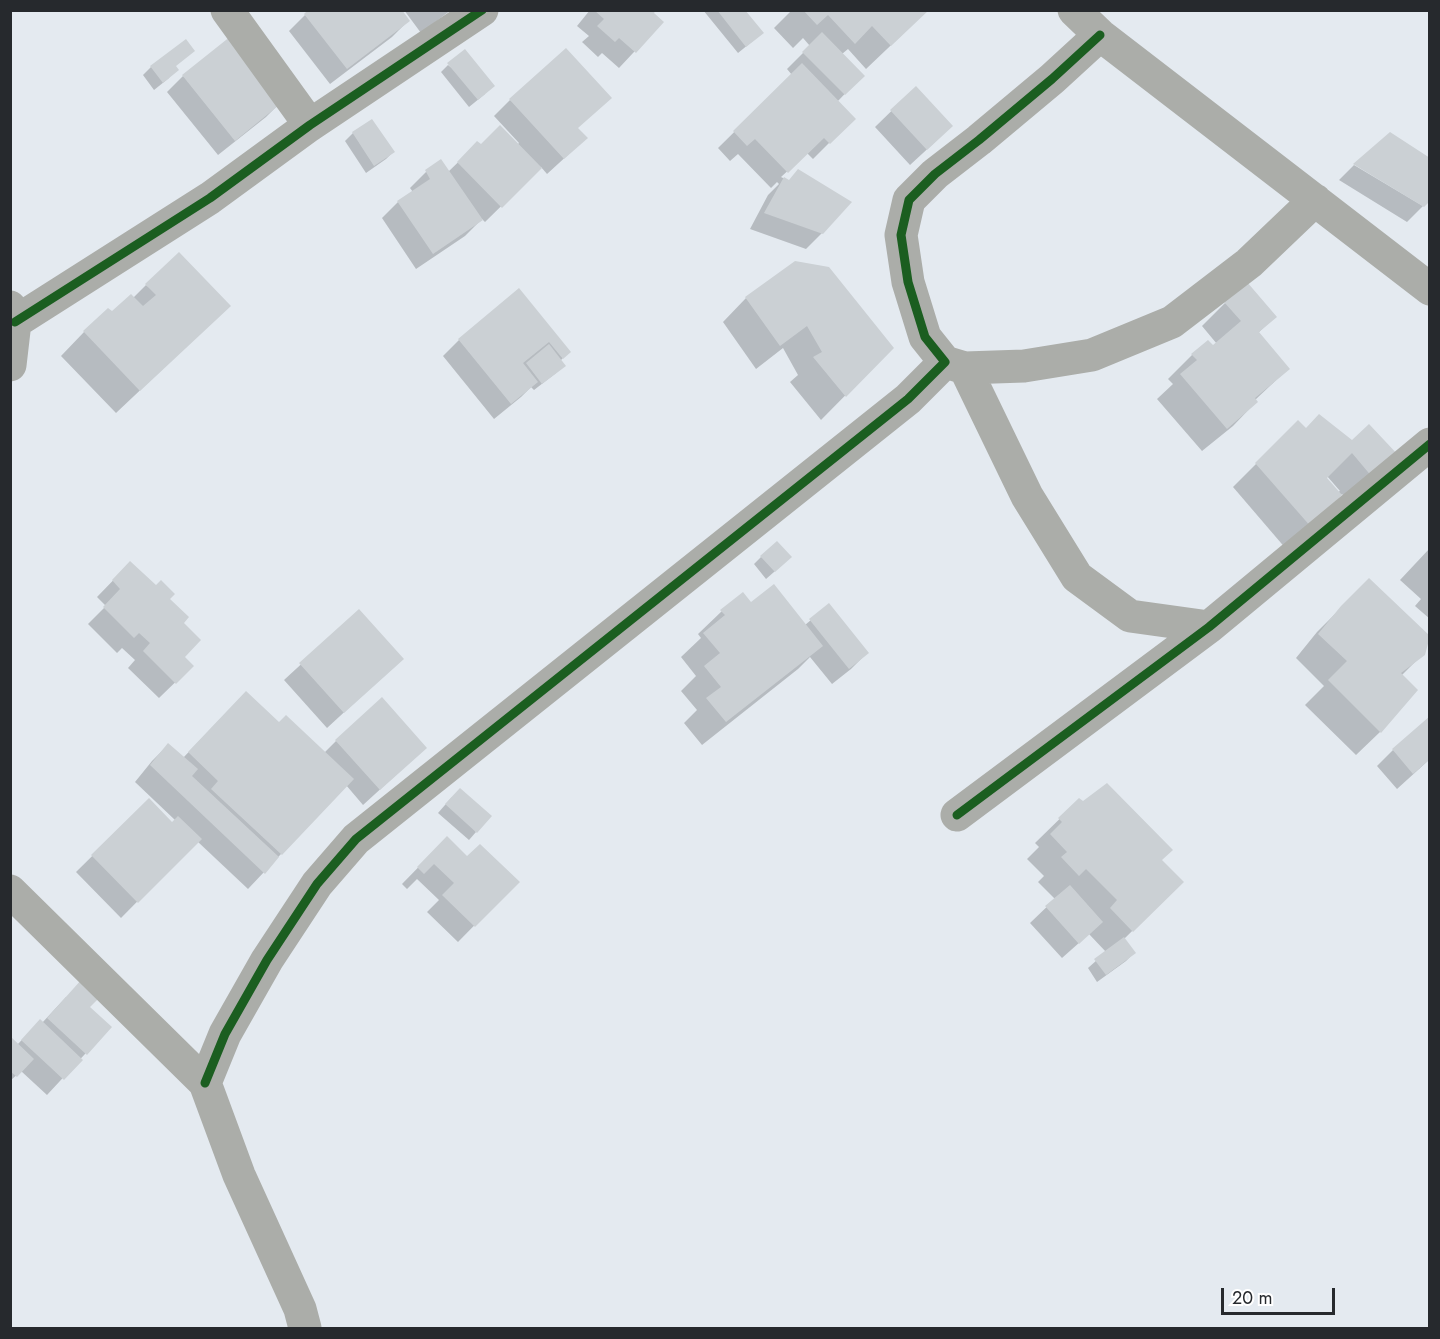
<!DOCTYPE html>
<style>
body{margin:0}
#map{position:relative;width:1440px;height:1339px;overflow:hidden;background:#e4eaf0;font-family:Jost,sans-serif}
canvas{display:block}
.frame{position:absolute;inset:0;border:12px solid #26292d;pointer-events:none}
.scale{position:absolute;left:1221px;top:1288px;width:114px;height:27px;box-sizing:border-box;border:3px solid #26292d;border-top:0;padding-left:8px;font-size:18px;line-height:21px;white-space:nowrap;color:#26292d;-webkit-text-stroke:4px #fff;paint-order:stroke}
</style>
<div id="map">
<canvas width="1440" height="1339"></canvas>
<div class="frame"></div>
<div class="scale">20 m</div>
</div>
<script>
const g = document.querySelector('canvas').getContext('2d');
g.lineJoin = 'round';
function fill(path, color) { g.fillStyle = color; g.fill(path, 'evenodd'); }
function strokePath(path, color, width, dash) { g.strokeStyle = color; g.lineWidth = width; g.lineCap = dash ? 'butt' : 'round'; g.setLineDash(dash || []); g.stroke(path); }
const shadow = new Path2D(`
 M 404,10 L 451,10 L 421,33 Z
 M 590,10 L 654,10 L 652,13 L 662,22 L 619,68 L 602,53 L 598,57 L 582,42 L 589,36 L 577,26 Z
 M 703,10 L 743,10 L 754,40 L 738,53 Z
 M 792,10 L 928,10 L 866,69 L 848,49 L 842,54 L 863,75 L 837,102 L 853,119 L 813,159 L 807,153 L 781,177 L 789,181 L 822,233 L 806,249 L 750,229 L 768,195 L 779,184 L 777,182 L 771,188 L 738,154 L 730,161 L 718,148 L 792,75 L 787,69 L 810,46 L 803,38 L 793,48 L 774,28 Z
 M 305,15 L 408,21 L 392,37 L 330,84 L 289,31 Z
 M 185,41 L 169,78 L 154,90 L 143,75 L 151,67 Z
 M 448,65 L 485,94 L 469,107 L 441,72 Z
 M 183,76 L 282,101 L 266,117 L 218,155 L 167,92 Z
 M 915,88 L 935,142 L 910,165 L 875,127 Z
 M 510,100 L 577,128 L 570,153 L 547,174 L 541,167 L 485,222 L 482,219 L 465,236 L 416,269 L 382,218 L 398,202 L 413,192 L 410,188 L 426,172 L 441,161 L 448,172 L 478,143 L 481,146 L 517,145 L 519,143 L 494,116 Z
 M 372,121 L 393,152 L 386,159 L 366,173 L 345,141 L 353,133 Z
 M 1354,165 L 1423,206 L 1407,222 L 1339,180 Z
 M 146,285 L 205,329 L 116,413 L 61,356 L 84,332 L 133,298 Z
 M 519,290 L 569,352 L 560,361 L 556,373 L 534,390 L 531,387 L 521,397 L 494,419 L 443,356 L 459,340 Z
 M 746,298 L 892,348 L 821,420 L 790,382 L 798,375 L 783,348 L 756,369 L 723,322 Z
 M 1225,303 L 1275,317 L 1258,333 L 1288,369 L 1255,400 L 1256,402 L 1233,426 L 1202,451 L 1157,399 L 1173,384 L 1168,379 L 1192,355 L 1208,342 L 1213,347 L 1217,344 L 1202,326 Z
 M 1298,422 L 1306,430 L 1398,457 L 1348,501 L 1342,494 L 1287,550 L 1233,487 ZM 1327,476 L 1340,491 L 1338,492 L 1325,478 Z
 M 1430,548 L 1430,619 L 1415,606 L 1421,599 L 1400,580 Z
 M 761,557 L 782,565 L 766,579 L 754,564 Z
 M 130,563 L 168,599 L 182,623 L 183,657 L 192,666 L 159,698 L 128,668 L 135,660 L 122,648 L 117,653 L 88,624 L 106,606 L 97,597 Z
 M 1369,580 L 1423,654 L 1401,676 L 1380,732 L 1356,755 L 1305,705 L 1324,686 L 1296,658 L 1317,632 Z
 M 751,604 L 805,625 L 829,605 L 867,653 L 851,669 L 832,684 L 810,657 L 798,669 L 702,745 L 684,723 L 697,710 L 681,691 L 696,676 L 681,657 L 701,638 L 698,634 L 722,611 Z
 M 359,611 L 402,659 L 327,728 L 284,680 Z
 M 222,717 L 279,724 L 324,753 L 336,741 L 409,763 L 363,805 L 346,785 L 248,889 L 197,841 L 121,918 L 76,872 L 149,800 L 172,824 L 175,820 L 135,782 L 152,761 L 168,745 L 183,758 Z
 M 1393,750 L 1430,759 L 1397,789 L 1377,766 Z
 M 452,797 L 476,832 L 469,840 L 438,813 Z
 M 1079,800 L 1160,861 L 1182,882 L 1124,939 L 1134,953 L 1126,961 L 1097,982 L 1088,968 L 1106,952 L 1089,934 L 1062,958 L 1030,923 L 1055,899 L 1038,882 L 1044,876 L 1027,859 L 1039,847 L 1035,843 Z
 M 447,838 L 467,858 L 517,882 L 458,942 L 427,912 L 439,900 L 417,879 L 407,889 L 402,884 Z
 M 66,997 L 88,1007 L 110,1027 L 47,1095 L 21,1071 L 10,1081 L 10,1039 L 17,1045 L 40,1021 L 42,1023 Z`);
const building = new Path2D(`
 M 308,10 L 402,10 L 410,21 L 347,69 L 304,14 Z
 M 594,10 L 656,10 L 654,13 L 664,22 L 636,53 L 619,38 L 615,42 L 597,26 L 604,19 Z
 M 717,10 L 745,10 L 764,33 L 746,47 Z
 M 803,10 L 929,10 L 891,46 L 872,26 L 855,44 L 828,15 L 817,25 Z
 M 822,32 L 865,76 L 845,95 L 802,52 Z
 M 231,36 L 284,101 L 235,141 L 182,75 Z
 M 186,39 L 195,51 L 176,66 L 179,70 L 163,83 L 150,66 Z
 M 566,48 L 612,98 L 578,128 L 588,138 L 564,159 L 509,99 Z
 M 465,49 L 495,86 L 478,100 L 447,63 Z
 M 802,63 L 856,119 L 830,144 L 824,138 L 788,173 L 755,139 L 747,146 L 733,131 Z
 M 916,86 L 953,126 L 927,150 L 890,110 Z
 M 372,119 L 395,152 L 374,166 L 352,132 Z
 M 500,125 L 542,168 L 502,208 L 457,162 L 477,141 L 481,144 Z
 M 1390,132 L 1430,158 L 1430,201 L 1424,207 L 1353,164 Z
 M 441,159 L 483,220 L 433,254 L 397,201 L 430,179 L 425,170 Z
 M 798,169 L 852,202 L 823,234 L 764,213 L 784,177 L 789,180 Z
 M 179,252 L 231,306 L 140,391 L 83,331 L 108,308 L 112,311 L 131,294 L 143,306 L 156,295 L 145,284 Z
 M 795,261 L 829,267 L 894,348 L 846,397 L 813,357 L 822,352 L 807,326 L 780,346 L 745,297 Z
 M 1247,282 L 1277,317 L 1259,332 L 1290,369 L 1255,398 L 1258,402 L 1227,429 L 1180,374 L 1197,360 L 1191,354 L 1208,340 L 1213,345 L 1241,321 L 1224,302 Z
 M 519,288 L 571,352 L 563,359 L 549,342 L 523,363 L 538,382 L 511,404 L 458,339 Z
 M 549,344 L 566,366 L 542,384 L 526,363 Z
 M 1319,414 L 1352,440 L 1369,424 L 1400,457 L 1373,478 L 1352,453 L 1327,478 L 1342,495 L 1312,528 L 1255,463 L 1298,420 L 1306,428 Z
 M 777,541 L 792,557 L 775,572 L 760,556 Z
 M 130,561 L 156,585 L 161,580 L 175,594 L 170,599 L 189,617 L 184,623 L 201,640 L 185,657 L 194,666 L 176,684 L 143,651 L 150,643 L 139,633 L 134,638 L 103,607 L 120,589 L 112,580 Z
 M 1369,578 L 1430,636 L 1425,655 L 1401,673 L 1418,690 L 1381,733 L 1328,680 L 1347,661 L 1318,634 L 1341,606 Z
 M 774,584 L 823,646 L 726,722 L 706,698 L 721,687 L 704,666 L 720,653 L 703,633 L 725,615 L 720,610 L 743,592 L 751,602 Z
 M 829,603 L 869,653 L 849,669 L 809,619 Z
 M 359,609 L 404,659 L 344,713 L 299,663 Z
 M 246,691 L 279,722 L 286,715 L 354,779 L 282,855 L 211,789 L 218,781 L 188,752 Z
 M 382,697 L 427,748 L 380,790 L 335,740 Z
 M 1430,716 L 1430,759 L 1413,774 L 1392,749 Z
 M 168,743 L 198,769 L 192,776 L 279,857 L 265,874 L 150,765 Z
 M 1107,783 L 1173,850 L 1162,860 L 1184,882 L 1133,932 L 1110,908 L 1117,900 L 1086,869 L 1079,876 L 1061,857 L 1067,852 L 1050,834 L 1062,822 L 1058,818 L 1079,798 L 1083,801 Z
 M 460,788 L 492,816 L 477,833 L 445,804 Z
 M 149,798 L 172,822 L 178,816 L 202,839 L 138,903 L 91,855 Z
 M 447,836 L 467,856 L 480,844 L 520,882 L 475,927 L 442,895 L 454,883 L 434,864 L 424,874 L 417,867 Z
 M 1070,885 L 1103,922 L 1079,944 L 1045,906 Z
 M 1124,937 L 1136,953 L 1106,975 L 1094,959 Z
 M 82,979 L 101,996 L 90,1007 L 112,1027 L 87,1055 L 47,1018 Z
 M 40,1019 L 83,1060 L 64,1080 L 21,1040 Z
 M 10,1036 L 34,1059 L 17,1077 L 10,1071 Z`);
const minor = new Path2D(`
 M 227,10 L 310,125
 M 1074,10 L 1100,35 L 1430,289
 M 10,307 L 15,322 L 10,365
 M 15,322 L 210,198 L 310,125 L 482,10
 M 945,362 L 965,368 L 1024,366 L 1092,355 L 1172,322 L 1249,263 L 1315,200
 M 965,368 L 1027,496 L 1077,577 L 1130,616 L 1209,627
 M 957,815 L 1209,627 L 1430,444
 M 10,891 L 205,1083 L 239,1175 L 300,1309 L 305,1328
 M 205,1083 L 225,1034 L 267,960 L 317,884 L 356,839 L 908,399 L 945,362 L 925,337 L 908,282 L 901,235 L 909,200 L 935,174 L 979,140 L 1052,79 L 1100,35`);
const cycleway = new Path2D(`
 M 15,322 L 210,198 L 310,125 L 482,10
 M 957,815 L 1209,627 L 1430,444
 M 205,1083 L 225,1034 L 267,960 L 317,884 L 356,839 L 908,399 L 945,362 L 925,337 L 908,282 L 901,235 L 909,200 L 935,174 L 979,140 L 1052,79 L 1100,35`);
fill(shadow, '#0003');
fill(building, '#cbd0d4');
strokePath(minor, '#abada9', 33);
strokePath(cycleway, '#1b5e20', 9);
</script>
